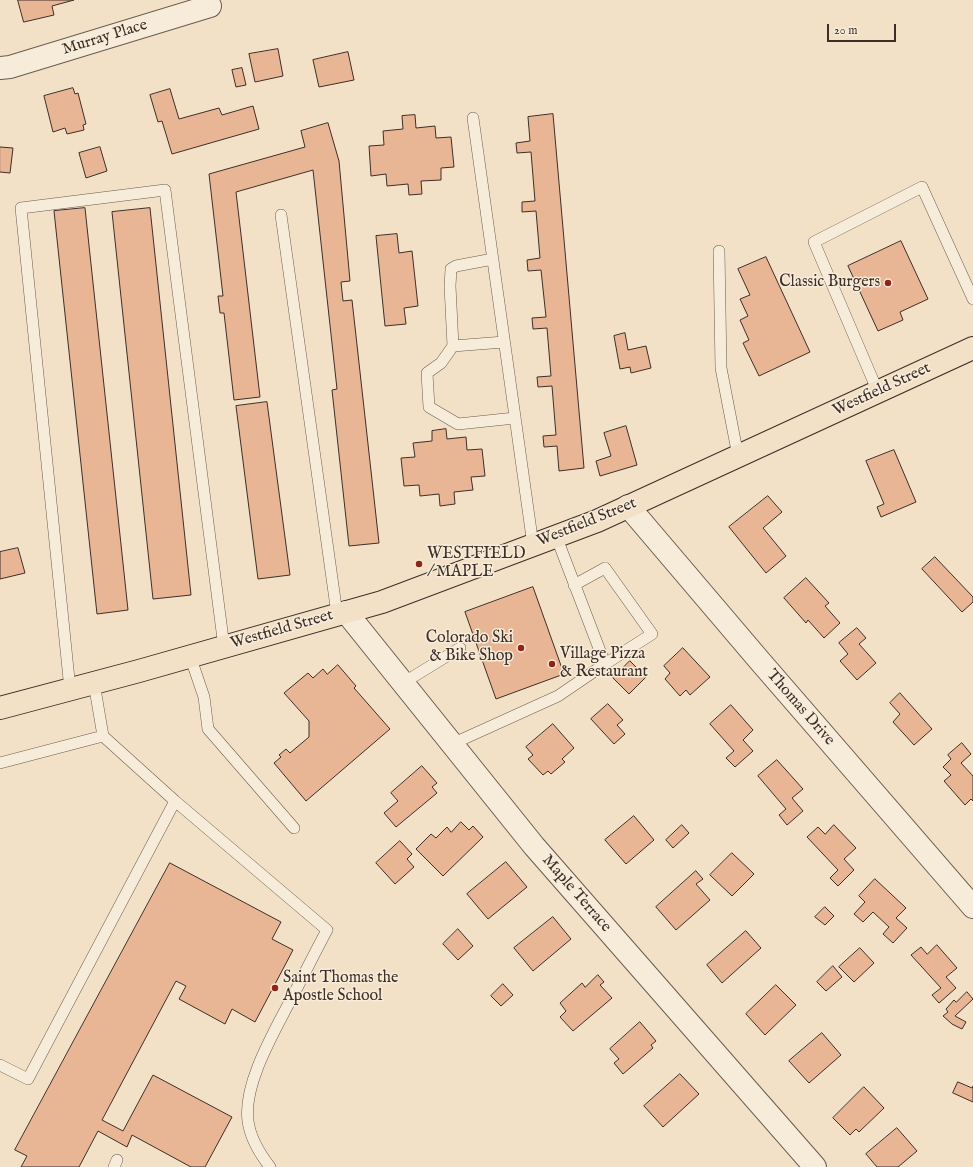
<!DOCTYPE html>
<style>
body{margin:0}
#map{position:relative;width:973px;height:1167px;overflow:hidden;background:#f2e1c6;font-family:"IM FELL English",serif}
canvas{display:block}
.scale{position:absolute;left:827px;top:24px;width:69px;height:18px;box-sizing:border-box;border:2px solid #3d2e28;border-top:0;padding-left:5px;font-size:12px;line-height:14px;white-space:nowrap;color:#3d2e28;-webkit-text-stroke:3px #f7ecda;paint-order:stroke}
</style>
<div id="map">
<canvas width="973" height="1167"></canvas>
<div class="scale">20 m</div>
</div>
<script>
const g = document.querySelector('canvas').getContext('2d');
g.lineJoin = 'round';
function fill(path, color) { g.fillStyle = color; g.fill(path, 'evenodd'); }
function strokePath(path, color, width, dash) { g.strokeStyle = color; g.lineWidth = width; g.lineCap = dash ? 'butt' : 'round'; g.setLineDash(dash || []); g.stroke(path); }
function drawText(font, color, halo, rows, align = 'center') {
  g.font = font + ' "IM FELL English",serif'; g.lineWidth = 3; g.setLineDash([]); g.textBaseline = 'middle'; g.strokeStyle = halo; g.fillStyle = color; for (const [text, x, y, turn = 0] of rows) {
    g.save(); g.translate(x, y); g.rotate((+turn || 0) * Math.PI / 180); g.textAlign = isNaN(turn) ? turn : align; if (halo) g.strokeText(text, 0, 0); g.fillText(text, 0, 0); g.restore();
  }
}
const building = new Path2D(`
 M 18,0 L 74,0 L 52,6 L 54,15 L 24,22 Z
 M 278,49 L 283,76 L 255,82 L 249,54 Z
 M 348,52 L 354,80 L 319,87 L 313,60 Z
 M 242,68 L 246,85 L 236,87 L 232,70 Z
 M 73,88 L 75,94 L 78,93 L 86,124 L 83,125 L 84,130 L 67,134 L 65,128 L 53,132 L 44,96 Z
 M 170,89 L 179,119 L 219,108 L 222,115 L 253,106 L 259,129 L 172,154 L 162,121 L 158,122 L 150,95 Z
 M 553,114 L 584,468 L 559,471 L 557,446 L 544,447 L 543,436 L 556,435 L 552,386 L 538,387 L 537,377 L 551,376 L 547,328 L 533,329 L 532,318 L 546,317 L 541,270 L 528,271 L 527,260 L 540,258 L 536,211 L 522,212 L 522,202 L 535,201 L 531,152 L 517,153 L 516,143 L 530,141 L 528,117 Z
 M 415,115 L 416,128 L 435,126 L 436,138 L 451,137 L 454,167 L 441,168 L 441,180 L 421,181 L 422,194 L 409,195 L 408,184 L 387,186 L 386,174 L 371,176 L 369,146 L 384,145 L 383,131 L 403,129 L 402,116 Z
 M 328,123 L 339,161 L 350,281 L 341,282 L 343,301 L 352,300 L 379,543 L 349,546 L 332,390 L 337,389 L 313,170 L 236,192 L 260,397 L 234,400 L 224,313 L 220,313 L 218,296 L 223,296 L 209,174 L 305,147 L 301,131 Z
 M 0,147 L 13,148 L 10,173 L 0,172 Z
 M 100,147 L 107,171 L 86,178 L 79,153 Z
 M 85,208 L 128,610 L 97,614 L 54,211 Z
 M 150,208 L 191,595 L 153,599 L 112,212 Z
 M 397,234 L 399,253 L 412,251 L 418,306 L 404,308 L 406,324 L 385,326 L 376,236 Z
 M 901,241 L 928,299 L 900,312 L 903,320 L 878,331 L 848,266 Z
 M 766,257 L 810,352 L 759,376 L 743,343 L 749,340 L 740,320 L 748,316 L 740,299 L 750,295 L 738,269 Z
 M 625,333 L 628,350 L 646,346 L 651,368 L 631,373 L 630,367 L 620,369 L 614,336 Z
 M 267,402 L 290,575 L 258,579 L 236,406 Z
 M 626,426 L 637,465 L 600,476 L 596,461 L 611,456 L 604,433 Z
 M 446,429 L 447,439 L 466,437 L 467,450 L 482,449 L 485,476 L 471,477 L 473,490 L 454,492 L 455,504 L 440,506 L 439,494 L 420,496 L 419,485 L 404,486 L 401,458 L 415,457 L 413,443 L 432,441 L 432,431 Z
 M 894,450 L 916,502 L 881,517 L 877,507 L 884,504 L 866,461 Z
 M 768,496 L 782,512 L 763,528 L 786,556 L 766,573 L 729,527 Z
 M 18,548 L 25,573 L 0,579 L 0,552 Z
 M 935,557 L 973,597 L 973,602 L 962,612 L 922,569 Z
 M 806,578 L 829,603 L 825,606 L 840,623 L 824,638 L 808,620 L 806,623 L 784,598 Z
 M 533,587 L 564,674 L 496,699 L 465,612 Z
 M 857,628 L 866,638 L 859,644 L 876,663 L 857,680 L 840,661 L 848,654 L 839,643 Z
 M 683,648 L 710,677 L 690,695 L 686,690 L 680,696 L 665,679 L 670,673 L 664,666 Z
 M 630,661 L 646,677 L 629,694 L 613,678 Z
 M 338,665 L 356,686 L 354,688 L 390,729 L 306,801 L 274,763 L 281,757 L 279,755 L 286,749 L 290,753 L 309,737 L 309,721 L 284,693 L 308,673 L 313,678 L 323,669 L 327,674 Z
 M 900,693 L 932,729 L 914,745 L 893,722 L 900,714 L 890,703 Z
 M 608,704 L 623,720 L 617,725 L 625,734 L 614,744 L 591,719 Z
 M 731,705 L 753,730 L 743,740 L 753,751 L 735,767 L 726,758 L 734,751 L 710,724 Z
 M 553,724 L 574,748 L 562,759 L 565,762 L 551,774 L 548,771 L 543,775 L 528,759 L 533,755 L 526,747 Z
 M 962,743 L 971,754 L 961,763 L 973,776 L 973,801 L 971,799 L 965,805 L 944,781 L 951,775 L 943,767 L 951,759 L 948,755 Z
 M 777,760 L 803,789 L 792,798 L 803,811 L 787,825 L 779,815 L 786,809 L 758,776 Z
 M 422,766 L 437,783 L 432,787 L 437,793 L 396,827 L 384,813 L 398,801 L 391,793 Z
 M 634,816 L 654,840 L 626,864 L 605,840 Z
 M 461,822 L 469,830 L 473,826 L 483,837 L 443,876 L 416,849 L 431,834 L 436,838 L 447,827 L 451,832 Z
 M 682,825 L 689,833 L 673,848 L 666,840 Z
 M 834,825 L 856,848 L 844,859 L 854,870 L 838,886 L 830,878 L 838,870 L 807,837 L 818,827 L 825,834 Z
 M 400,841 L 412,854 L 407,859 L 414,867 L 395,884 L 376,863 Z
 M 732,853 L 754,874 L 732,896 L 710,875 Z
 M 506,862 L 527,887 L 488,919 L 467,894 Z
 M 170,863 L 281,922 L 272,939 L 293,950 L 255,1022 L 232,1009 L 225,1024 L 179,999 L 186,986 L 176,981 L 102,1120 L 123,1131 L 153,1075 L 232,1117 L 205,1167 L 191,1167 L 132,1135 L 127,1147 L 98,1131 L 79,1167 L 21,1167 L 27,1156 L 15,1150 Z
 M 696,871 L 703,879 L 696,884 L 710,900 L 676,930 L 656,907 Z
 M 875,879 L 906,908 L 896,918 L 907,928 L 893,943 L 883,934 L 889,927 L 873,912 L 863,922 L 854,914 L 865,902 L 859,896 Z
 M 825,907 L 834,916 L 825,925 L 815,917 Z
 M 553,917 L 571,939 L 533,971 L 514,948 Z
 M 458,929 L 473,946 L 458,960 L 443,944 Z
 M 746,931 L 761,948 L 722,983 L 707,965 Z
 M 937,945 L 957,968 L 946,977 L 956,988 L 939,1003 L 932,995 L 941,988 L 911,955 L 921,947 L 927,954 Z
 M 860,948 L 874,963 L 854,982 L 839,967 Z
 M 833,966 L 842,977 L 826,991 L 817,982 Z
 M 598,975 L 604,982 L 600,985 L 612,998 L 573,1031 L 560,1017 L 566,1011 L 560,1003 L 582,983 L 585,987 Z
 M 503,984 L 513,995 L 501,1006 L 491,996 Z
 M 776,985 L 796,1005 L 765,1035 L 746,1014 Z
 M 967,992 L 973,999 L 955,1016 L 966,1022 L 962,1029 L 952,1024 L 943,1016 L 948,1012 L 946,1009 L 954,1000 L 956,1002 Z
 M 640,1022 L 656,1041 L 651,1045 L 653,1048 L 623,1074 L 614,1063 L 619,1059 L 610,1049 Z
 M 822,1033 L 841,1055 L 809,1083 L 789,1061 Z
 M 680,1074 L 699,1094 L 663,1127 L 644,1106 Z
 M 958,1082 L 972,1088 L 973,1086 L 973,1102 L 953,1093 Z
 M 864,1087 L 884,1108 L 859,1132 L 856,1129 L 850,1135 L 833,1118 Z
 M 897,1128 L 917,1151 L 898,1167 L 877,1167 L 866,1154 Z`);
const lane = new Path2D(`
 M 473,118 L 533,545
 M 281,215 L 337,614
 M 719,251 L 721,368 L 738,456
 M 493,259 L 456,266 L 451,269 L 450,286 L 453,346 L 441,363 L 427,373 L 429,407 L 458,424 L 515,418
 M 453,346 L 504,342
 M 878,392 L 814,242 L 922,187 L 973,299
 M 556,536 L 605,664 L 652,634 L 605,568 L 574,585
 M 190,656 L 204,697 L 208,729 L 294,828
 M 403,683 L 460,648
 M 70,689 L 21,208 L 165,190 L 224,647
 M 452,744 L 558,696 L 605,664
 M 0,763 L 103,736
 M 175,801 L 327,930 C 314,954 302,979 289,1003 C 273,1034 243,1085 248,1121 C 250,1137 260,1154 270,1167
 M 0,1065 L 28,1079 L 175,801 L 103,736 L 94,683
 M 114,1167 L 117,1160`);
const street = new Path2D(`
 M 0,68 L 10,67 L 210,6
 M 628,506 L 759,660 L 973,907
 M 346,612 L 534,846 L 815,1167`);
const primary = new Path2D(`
 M 0,708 L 139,671 L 382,602 L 597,521 L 973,348`);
const markers = [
 [888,283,4,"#8f2418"],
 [419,564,4,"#8f2418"],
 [521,648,4,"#8f2418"],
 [552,664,4,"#8f2418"],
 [275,988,4,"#8f2418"]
];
const streetNames = [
 ["Murray Place",105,38,-17],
 ["Westfield Street",882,390,-25],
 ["Westfield Street",587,523,-22],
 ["Westfield Street",282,630,-16],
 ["Thomas Drive",800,708,49],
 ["Maple Terrace",576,894,49]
];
const poiNames = [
 ["Classic Burgers",880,283,"right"],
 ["WESTFIELD",427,555],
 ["/ MAPLE",427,573],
 ["Colorado Ski",513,639,"right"],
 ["& Bike Shop",513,657,"right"],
 ["Village Pizza",560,655],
 ["& Restaurant",560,673],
 ["Saint Thomas the",283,979],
 ["Apostle School",283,997]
];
fill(building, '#e9b695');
strokePath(building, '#3d2e28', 1);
strokePath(lane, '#6a5b50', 12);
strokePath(street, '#6a5b50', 24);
strokePath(primary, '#3d2e28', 24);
strokePath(lane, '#f7ecda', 11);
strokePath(street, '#f7ecda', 22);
strokePath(primary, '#f2e1c6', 22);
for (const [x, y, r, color] of markers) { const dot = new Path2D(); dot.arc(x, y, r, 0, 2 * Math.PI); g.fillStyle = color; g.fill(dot); strokePath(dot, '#f7ecda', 1.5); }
drawText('16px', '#3d2e28', '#f7ecda', streetNames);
drawText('16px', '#3d2e28', '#f7ecda', poiNames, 'left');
</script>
